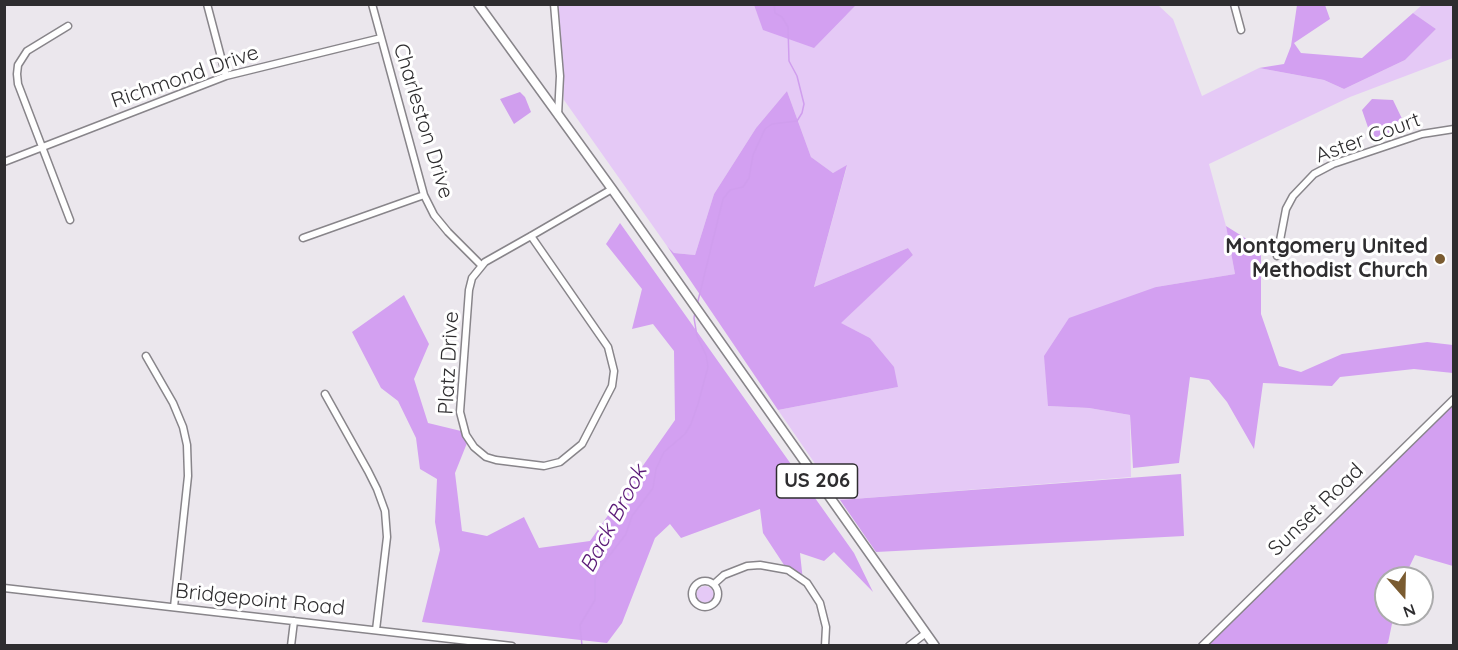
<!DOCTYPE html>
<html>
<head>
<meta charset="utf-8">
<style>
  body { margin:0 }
  #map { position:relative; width:1458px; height:650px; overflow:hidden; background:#ebe7ed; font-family:Quicksand,sans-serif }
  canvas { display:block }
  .frame { position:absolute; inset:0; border:6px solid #2e2d2f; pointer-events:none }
  .north { position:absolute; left:1374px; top:566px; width:60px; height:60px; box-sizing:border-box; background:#fff; border:2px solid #ababac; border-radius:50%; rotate:160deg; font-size:16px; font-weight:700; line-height:24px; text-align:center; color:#2e2d2f }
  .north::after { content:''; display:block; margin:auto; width:21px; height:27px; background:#7a5b30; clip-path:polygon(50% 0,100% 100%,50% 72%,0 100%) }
</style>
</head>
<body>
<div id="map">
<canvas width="1458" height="650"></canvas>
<div class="frame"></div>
<div class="north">N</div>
</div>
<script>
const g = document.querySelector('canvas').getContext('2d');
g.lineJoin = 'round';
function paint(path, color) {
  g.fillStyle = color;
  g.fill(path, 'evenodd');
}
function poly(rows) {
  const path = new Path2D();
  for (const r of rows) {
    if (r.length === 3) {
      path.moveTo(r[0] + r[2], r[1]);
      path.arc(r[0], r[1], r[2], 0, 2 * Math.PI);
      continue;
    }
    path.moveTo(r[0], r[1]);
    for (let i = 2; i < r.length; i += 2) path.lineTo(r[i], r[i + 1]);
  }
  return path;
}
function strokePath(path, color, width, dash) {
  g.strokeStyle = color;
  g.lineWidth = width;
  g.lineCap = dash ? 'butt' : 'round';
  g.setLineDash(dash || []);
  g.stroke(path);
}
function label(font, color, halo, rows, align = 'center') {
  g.font = font + ' Quicksand,sans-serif';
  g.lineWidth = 6;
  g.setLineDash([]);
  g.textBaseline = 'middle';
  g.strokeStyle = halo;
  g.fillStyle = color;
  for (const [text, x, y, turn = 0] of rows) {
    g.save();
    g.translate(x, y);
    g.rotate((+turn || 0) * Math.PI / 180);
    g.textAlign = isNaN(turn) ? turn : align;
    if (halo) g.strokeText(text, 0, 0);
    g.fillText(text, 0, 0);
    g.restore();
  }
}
paint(poly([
  [557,5,754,5,764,30,847,14,856,5,1158,5,1173,19,1202,96,1259,68,1324,80,1344,89,1405,60,1436,29,1413,13,1422,5,1453,5,1453,58,1350,97,1209,164,1226,226,1235,274,1156,287,1048,406,1089,408,1130,415,1131,477,840,500,778,410,898,387,870,338,840,323,913,255,908,248,814,287,847,166,833,173,811,157,787,91,756,128,714,194,695,255,674,253,667,246,564,100],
  [705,595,9]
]), '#e5c9f6');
paint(poly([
  [754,5,856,5,814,48,763,30],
  [1297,5,1325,5,1330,19,1294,43,1301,53,1362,58,1413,13,1436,29,1405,60,1344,89,1324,80,1259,68,1284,64,1291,46],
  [787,91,811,157,833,173,847,165,814,287,908,248,913,255,841,323,870,338,894,367,898,387,778,410,667,246,674,253,695,255,714,194,756,128],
  [620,223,854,553,873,592,834,552,824,561,800,553,803,581,788,571,763,533,760,509,681,538,670,524,655,538,622,623,607,643,422,622,440,550,435,522,437,479,420,469,416,438,398,401,381,388,352,332,404,295,429,344,414,379,428,423,461,431,467,443,455,473,462,531,487,536,524,517,539,548,590,541,675,420,674,351,653,324,632,329,642,289,606,244],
  [1226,226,1261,248,1261,314,1279,366,1301,372,1342,354,1427,342,1453,345,1453,373,1414,369,1340,377,1332,386,1263,383,1254,449,1227,402,1209,380,1190,377,1179,463,1133,468,1130,415,1089,408,1048,406,1044,356,1069,318,1156,287,1235,274],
  [1453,402,1453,566,1415,555,1404,578,1386,578,1386,614,1394,614,1388,643,1383,646,1196,646],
  [1181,474,1184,536,876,552,840,500]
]), '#d3a0f1');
paint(poly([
  [520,92,525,97,531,112,514,124,500,99],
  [1372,99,1393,100,1406,127,1372,139,1362,110]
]), '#d09eee');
strokePath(poly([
  [697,305,723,199,730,190,743,187,749,178,753,155,765,129,772,124,797,121,802,113,804,104,797,76,789,61,788,27,782,17,775,13,774,4],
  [582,646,580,625,595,600,595,579,599,569,626,534,632,516,653,488,656,469,664,452,685,434,691,424,698,404,708,367,706,355,697,336,694,318,695,312]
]), '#d09eee', 1.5);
const minor = poly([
  [207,4,226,76],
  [372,4,424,195,434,215,448,232,481,265],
  [554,4,560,76,558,115],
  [1234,4,1241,30],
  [68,26,27,51,18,65,17,74,18,84,70,220],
  [4,162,226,76,381,38],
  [531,236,608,347,614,371,612,386,582,444,560,462,544,466,496,460,486,457,474,447,466,435,460,412,469,290,472,278,485,262,531,236,612,189],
  [303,238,424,195],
  [1277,256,1286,209,1293,196,1314,174,1333,164,1422,134,1454,129],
  [146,356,173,403,183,427,187,445,188,476,174,607],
  [325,394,368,471,377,489,385,511,387,537,376,630],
  [705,594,13],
  [714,584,724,575,747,566,760,565,788,570,807,583,820,603,826,627,825,646],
  [4,588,512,646],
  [291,646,294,621],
  [909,646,926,633],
  [1202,646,1454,399]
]);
const highway = poly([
  [478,4,612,189,935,646]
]);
strokePath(minor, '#88858a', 9);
strokePath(highway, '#88858a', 11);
strokePath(minor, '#fff', 6);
strokePath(highway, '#fff', 8);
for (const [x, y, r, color] of [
  [1440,259,6,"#7a5b30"]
]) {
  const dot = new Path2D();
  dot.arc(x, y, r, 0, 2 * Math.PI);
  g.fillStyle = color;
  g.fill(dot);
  strokePath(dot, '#fff', 2);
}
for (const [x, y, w] of [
  [817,481,81]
]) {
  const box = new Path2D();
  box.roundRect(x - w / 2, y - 17, w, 34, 4.5);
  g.fillStyle = '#fff';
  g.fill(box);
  strokePath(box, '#2e2d2f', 1.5);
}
label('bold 20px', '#2e2d2f', null, [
  ["US 206",817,481]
]);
label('21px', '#2e2d2f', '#fff', [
  ["Richmond Drive",185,77,-19],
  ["Charleston Drive",423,121,73],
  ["Aster Court",1368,138,-20],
  ["Platz Drive",449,363,-87],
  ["Sunset Road",1316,510,-44],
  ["Bridgepoint Road",260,600,6]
]);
label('bold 21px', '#2e2d2f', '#fff', [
  ["Montgomery United",1428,247],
  ["Methodist Church",1428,271]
], 'right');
label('italic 22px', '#5a1977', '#fff', [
  ["Back Brook",614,519,-62]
]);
</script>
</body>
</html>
